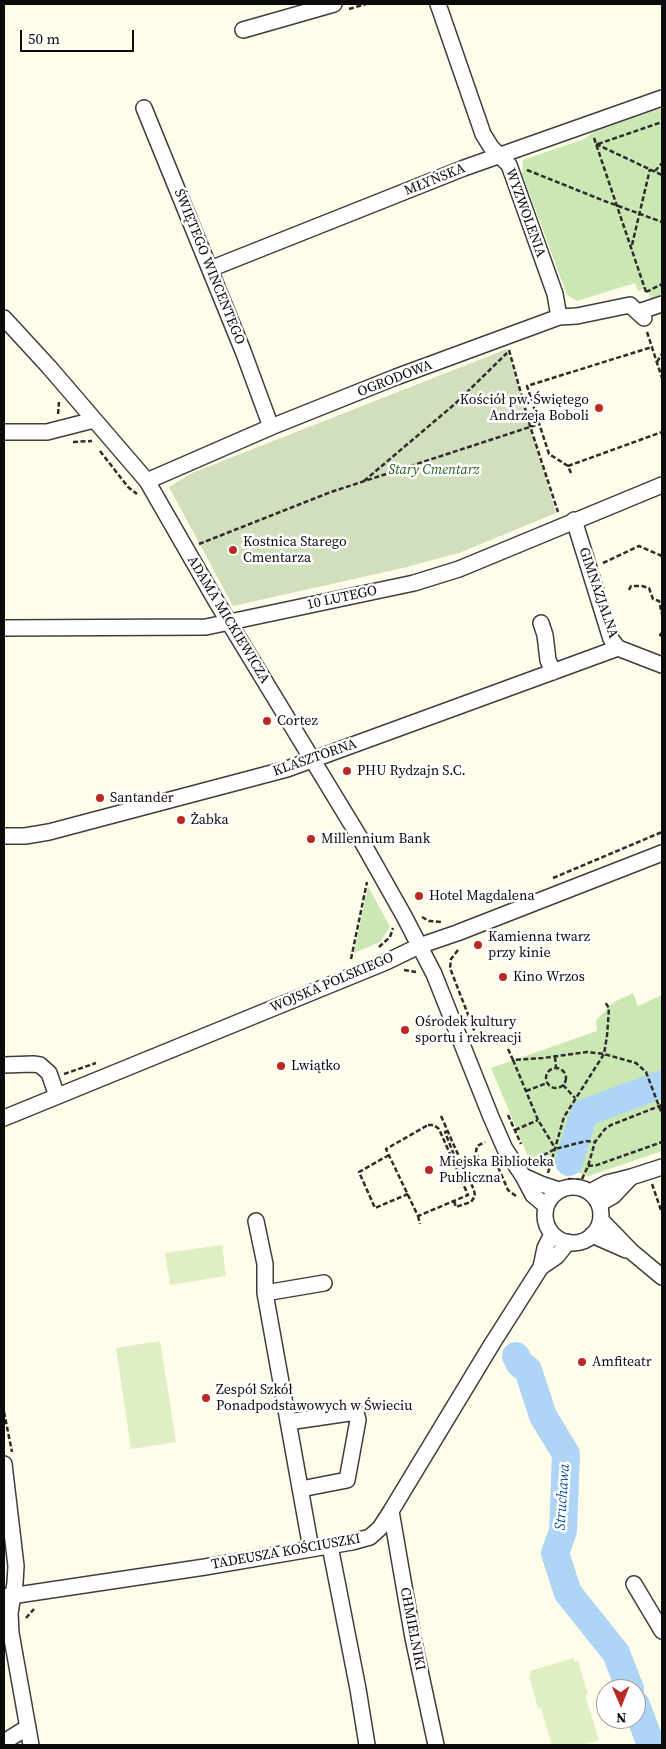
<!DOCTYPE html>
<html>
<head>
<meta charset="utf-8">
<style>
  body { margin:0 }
  #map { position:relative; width:666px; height:1749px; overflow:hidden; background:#fffce9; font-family:"Source Serif 4",serif }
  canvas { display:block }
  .frame { position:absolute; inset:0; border:5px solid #0b0b0b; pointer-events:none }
  .north { position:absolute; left:596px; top:1679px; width:50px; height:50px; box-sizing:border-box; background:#fff; border:1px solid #9d9d9d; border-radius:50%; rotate:179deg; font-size:14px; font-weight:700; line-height:20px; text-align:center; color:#0b0b0b }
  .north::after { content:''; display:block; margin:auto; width:18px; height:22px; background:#ba2924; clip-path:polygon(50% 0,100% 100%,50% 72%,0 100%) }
  .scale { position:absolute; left:20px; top:30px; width:114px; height:22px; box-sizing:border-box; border:2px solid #0b0b0b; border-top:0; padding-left:6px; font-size:15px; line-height:18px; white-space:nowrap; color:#0b0b0b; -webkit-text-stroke:4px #fff; paint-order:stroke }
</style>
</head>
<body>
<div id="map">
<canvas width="666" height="1749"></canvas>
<div class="frame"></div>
<div class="north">N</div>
<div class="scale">50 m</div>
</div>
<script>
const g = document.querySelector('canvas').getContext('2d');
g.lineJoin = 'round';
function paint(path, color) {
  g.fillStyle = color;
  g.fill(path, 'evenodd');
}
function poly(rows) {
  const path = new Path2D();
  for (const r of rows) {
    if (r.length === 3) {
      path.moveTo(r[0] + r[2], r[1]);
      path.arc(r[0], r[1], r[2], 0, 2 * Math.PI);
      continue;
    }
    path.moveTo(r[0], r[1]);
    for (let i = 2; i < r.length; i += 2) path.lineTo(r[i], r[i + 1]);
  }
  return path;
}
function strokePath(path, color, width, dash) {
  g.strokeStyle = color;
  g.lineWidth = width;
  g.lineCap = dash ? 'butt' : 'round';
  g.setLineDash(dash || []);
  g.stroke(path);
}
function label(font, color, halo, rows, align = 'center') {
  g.font = font + ' "Source Serif 4",serif';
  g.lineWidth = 5;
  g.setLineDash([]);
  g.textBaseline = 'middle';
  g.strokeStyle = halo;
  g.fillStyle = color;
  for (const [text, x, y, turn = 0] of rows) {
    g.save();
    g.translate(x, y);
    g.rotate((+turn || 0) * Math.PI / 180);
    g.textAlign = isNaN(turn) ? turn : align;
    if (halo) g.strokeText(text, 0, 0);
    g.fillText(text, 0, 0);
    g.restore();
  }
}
paint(poly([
  [662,108,662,303,654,307,648,291,646,292,645,288,638,291,635,283,577,301,567,295,522,173,523,160,584,139,596,130],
  [368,886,390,927,380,942,354,953],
  [633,993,638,1006,662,995,662,1151,589,1176,529,1159,491,1068,597,1031,596,1020,614,1002]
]), '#cbe8b4');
paint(poly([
  [507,349,556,513,459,553,440,558,403,568,233,606,169,487,192,473]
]), '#d1dfbc');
paint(poly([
  [222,1245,226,1276,170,1285,165,1253],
  [160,1341,176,1442,131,1449,116,1348],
  [574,1658,575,1662,578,1661,588,1694,585,1695,599,1740,582,1745,552,1745,541,1708,538,1709,529,1676,531,1675,530,1671]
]), '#deefc5');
strokePath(poly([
  [569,1162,584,1113,662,1084],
  [516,1356,520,1364,528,1370,543,1416,566,1454,563,1531,555,1553,568,1593,616,1653,630,1689],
  [636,1705,651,1745]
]), '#aed5f6', 28);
const minor = poly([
  [438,4,483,134,491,147,509,165,513,176,555,294,559,317],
  [243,30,334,4],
  [144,108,243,351,271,427],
  [210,269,464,168,662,98],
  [638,312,662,304],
  [4,318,49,367,147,481,216,601,360,838,404,916,434,974,491,1117,505,1149,523,1176,533,1195,546,1206],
  [4,432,47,432,94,420],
  [147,481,271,427,396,377,559,317,577,316,630,305,644,318],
  [574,520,611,639,618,648,662,665],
  [541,623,545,635,548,660,553,672],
  [4,628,206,627,414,583,459,569,662,485],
  [4,836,25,836,49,832,287,769,618,648],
  [4,1065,33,1064,40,1065,49,1073,57,1096],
  [4,1118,386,962,419,946,457,933,662,853],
  [523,1176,541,1184,559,1190],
  [573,1215,28],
  [590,1192,607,1183,631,1177,662,1167],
  [599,1204,613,1196,631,1177],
  [601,1220,632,1252,662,1277],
  [256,1221,265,1264,265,1293,311,1549],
  [592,1235,626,1250],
  [541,1267,545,1248,552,1234],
  [265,1293,324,1283],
  [288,1422,356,1412,358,1420,347,1480,301,1489],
  [4,1464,16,1566,15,1583,10,1613,11,1633,31,1745],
  [391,1511,413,1638,436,1745],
  [330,1546,358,1689,367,1745],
  [634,1584,662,1631],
  [4,1597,205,1567,352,1542,370,1537,380,1528,391,1511,492,1344,541,1267,557,1256,568,1242],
  [4,1742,28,1727]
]);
strokePath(minor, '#3e3e3e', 18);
strokePath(poly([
  [349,9,366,4],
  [594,138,646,292],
  [596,144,662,175],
  [598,144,662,122],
  [527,170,602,200,662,222],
  [655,171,662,163],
  [632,245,650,169],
  [646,292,662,284],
  [647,332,662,378],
  [509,350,530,426,558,512],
  [657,362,662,354],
  [58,414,59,402],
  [73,442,92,441],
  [100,451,128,487,137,494],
  [568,466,662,432],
  [571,473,568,466,549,454,527,386,652,347],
  [364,481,456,403,507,353],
  [199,544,331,492,539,424],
  [603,563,639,546,662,556],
  [629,590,631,586,642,586,649,588,653,599,659,601,662,614],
  [662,633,660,635,662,636],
  [553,878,662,832],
  [422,917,429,921,441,922],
  [379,947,390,937,393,928],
  [458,950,451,959,450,968,479,1043],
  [351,959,367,882],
  [404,970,416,972],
  [508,1049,513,1060,543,1058,587,1052,604,1054,636,1063,646,1072,662,1114],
  [555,1057,556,1067],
  [513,1060,538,1120,555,1148],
  [556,1078,10],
  [64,1074,96,1063],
  [563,1085,575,1098],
  [526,1091,547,1083],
  [508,1115,521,1144],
  [441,1116,464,1168,479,1161,476,1152,477,1146,485,1142],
  [428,1125,434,1125,439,1129,468,1195,418,1216,386,1149,428,1125],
  [515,1130,538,1120],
  [448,1131,445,1132,454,1155,451,1156],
  [389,1155,359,1172,375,1208,408,1194],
  [530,1162,555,1149,586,1141,595,1142],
  [588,1166,597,1165,662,1142],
  [498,1167,508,1190,516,1196],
  [548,1173,564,1117,604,1054,607,1036,609,1008,605,1002],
  [568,1179,583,1180],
  [582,1179,588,1166,595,1142,605,1129,611,1125,662,1105],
  [652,1184,662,1213],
  [454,1201,456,1207,471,1202,475,1196,474,1190,464,1168,457,1171],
  [418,1216,420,1224],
  [4,1412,12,1452],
  [26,1618,34,1609]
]), '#2d2d2d', 2.5, [5, 2.5]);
strokePath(minor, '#fff', 15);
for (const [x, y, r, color] of [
  [599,408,5,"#ba2924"],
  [233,550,5,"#ba2924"],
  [267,721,5,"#ba2924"],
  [347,771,5,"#ba2924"],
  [100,798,5,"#ba2924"],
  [181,820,5,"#ba2924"],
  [311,839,5,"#ba2924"],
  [419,896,5,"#ba2924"],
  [478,945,5,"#ba2924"],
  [503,977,5,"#ba2924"],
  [405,1030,5,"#ba2924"],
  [281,1066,5,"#ba2924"],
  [429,1170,5,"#ba2924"],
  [582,1362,5,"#ba2924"],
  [206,1398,5,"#ba2924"]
]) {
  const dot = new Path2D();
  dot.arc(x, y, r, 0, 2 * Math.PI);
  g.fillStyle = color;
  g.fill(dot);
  strokePath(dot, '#fff', 2);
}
label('14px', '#0b0b0b', '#fff', [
  ["MŁYŃSKA",435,180,-22],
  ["WYZWOLENIA",525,213,70],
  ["ŚWIĘTEGO WINCENTEGO",209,267,68],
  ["OGRODOWA",395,379,-21],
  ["GIMNAZJALNA",598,593,71],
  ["10 LUTEGO",342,598,-12],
  ["ADAMA MICKIEWICZA",228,620,59],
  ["KLASZTORNA",315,758,-19],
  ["WOJSKA POLSKIEGO",332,983,-23],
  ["TADEUSZA KOŚCIUSZKI",286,1552,-10],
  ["CHMIELNIKI",412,1629,79]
]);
label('14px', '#0b0b0b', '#fff', [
  ["Kościół pw. Świętego",589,400,"right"],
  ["Andrzeja Boboli",589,416,"right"],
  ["Kostnica Starego",243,542],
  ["Cmentarza",243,558],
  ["Cortez",277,721],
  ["PHU Rydzajn S.C.",357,771],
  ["Santander",110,798],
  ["Żabka",191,820],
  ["Millennium Bank",321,839],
  ["Hotel Magdalena",429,896],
  ["Kamienna twarz",488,937],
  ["przy kinie",488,953],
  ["Kino Wrzos",513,977],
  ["Ośrodek kultury",415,1022],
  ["sportu i rekreacji",415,1038],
  ["Lwiątko",291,1066],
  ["Miejska Biblioteka",439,1162],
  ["Publiczna",439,1178],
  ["Amfiteatr",592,1362],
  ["Zespół Szkół",216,1390],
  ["Ponadpodstawowych w Świeciu",216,1406]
], 'left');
label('italic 14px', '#25611c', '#fff', [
  ["Stary Cmentarz",434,470]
]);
label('italic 15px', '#16569b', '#fff', [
  ["Struchawa",563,1497,-86]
]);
</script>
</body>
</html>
